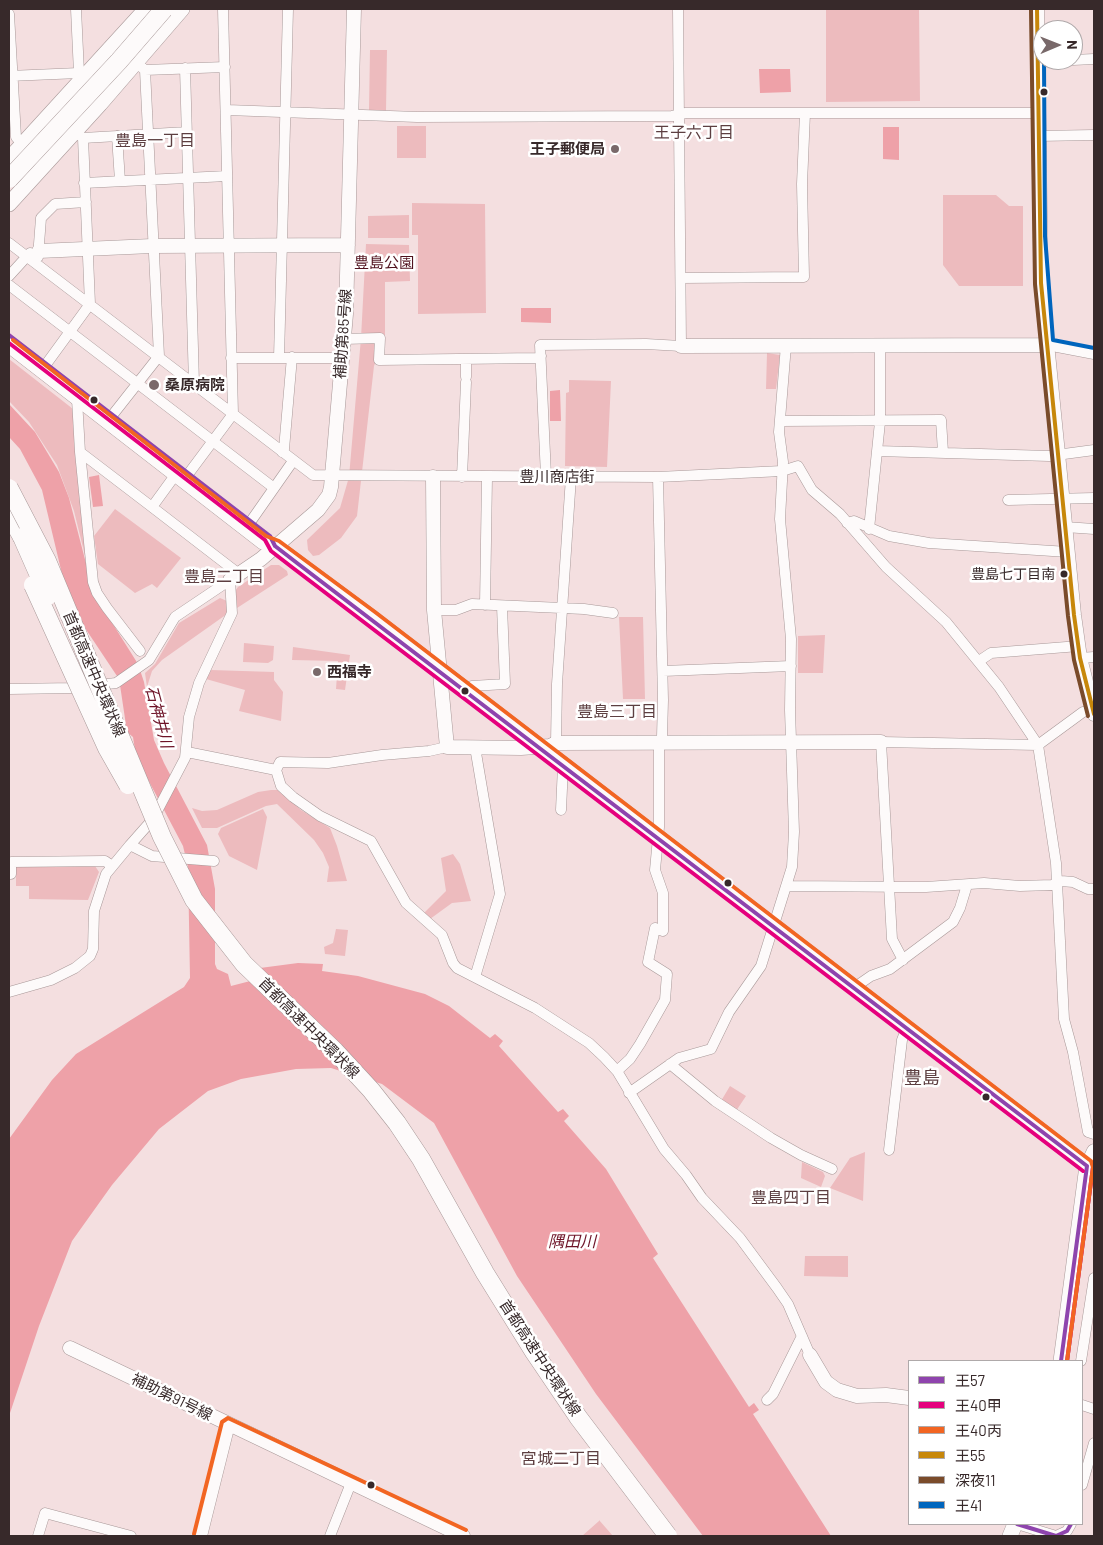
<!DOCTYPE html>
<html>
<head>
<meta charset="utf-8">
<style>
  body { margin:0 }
  #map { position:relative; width:1103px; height:1545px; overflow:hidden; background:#f4dfe0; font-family:Barlow,"Noto Sans JP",sans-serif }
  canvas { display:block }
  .frame { position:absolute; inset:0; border:10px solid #37292a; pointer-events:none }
  .legend { position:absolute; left:908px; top:1360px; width:175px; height:165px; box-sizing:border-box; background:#fff; border:1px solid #afa9aa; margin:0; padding:6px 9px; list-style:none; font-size:15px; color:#37292a }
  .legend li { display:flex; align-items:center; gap:10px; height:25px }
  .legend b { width:25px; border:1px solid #afa9aa }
  .north { position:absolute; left:1033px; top:20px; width:50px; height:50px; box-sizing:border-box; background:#fff; border:1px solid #afa9aa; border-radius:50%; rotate:89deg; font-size:14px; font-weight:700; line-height:20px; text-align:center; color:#37292a }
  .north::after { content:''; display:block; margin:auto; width:18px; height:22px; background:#79696a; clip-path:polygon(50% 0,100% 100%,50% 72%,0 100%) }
</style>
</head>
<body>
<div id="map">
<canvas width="1103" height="1545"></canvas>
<div class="frame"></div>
<ul class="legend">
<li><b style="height:6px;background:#8e44ad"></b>王57</li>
<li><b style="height:6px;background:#e5007d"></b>王40甲</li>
<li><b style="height:6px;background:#f26522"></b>王40丙</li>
<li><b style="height:6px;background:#c7870a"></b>王55</li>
<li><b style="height:6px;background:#7a4b2a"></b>深夜11</li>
<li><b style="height:6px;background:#0065bd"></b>王41</li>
</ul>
<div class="north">N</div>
</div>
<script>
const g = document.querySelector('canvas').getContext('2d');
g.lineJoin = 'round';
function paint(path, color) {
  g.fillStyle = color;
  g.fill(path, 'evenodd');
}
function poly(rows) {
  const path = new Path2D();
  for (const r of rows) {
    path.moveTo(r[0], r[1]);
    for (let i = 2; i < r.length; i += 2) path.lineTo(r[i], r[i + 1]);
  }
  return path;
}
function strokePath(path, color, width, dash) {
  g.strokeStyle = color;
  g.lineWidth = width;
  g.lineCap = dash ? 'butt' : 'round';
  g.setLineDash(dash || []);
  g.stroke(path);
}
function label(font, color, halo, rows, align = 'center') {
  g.font = font + ' Barlow,"Noto Sans JP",sans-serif';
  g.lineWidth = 5;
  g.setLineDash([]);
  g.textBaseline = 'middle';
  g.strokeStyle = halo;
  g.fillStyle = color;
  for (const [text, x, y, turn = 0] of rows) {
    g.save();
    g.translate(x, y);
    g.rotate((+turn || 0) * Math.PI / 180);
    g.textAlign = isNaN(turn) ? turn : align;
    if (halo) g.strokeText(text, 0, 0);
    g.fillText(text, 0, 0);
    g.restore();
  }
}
paint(poly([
  [826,9,919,9,920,101,826,102],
  [370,50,387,50,386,111,369,110],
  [397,126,426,126,426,158,397,158],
  [943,195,996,195,1009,206,1023,206,1023,286,959,286,943,265],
  [412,203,485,204,486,313,418,314,418,235,412,235],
  [409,215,409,238,368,238,368,216],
  [366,244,409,245,410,281,385,282,385,336,374,366,357,516,341,538,319,555,313,556,308,550,307,540,340,508,349,477,361,338],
  [767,353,780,355,776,389,766,389],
  [9,359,73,409,91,580,74,511,57,465,29,422,9,401],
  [569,380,611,381,607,467,565,466,566,393,569,392],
  [115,509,181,558,157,588,152,584,135,593,98,564,94,536],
  [271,565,279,565,287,571,288,575,237,608,235,591,238,587],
  [220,598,227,601,227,614,162,660,152,671,147,687,145,673,155,664,179,623],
  [619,617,643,617,645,699,623,699],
  [825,635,823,673,798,673,798,636],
  [244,643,274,646,273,660,268,663,243,662],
  [293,647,350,655,345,690,336,689,338,661,292,660],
  [211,670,274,672,274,680,283,692,281,721,239,711,245,690,206,679],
  [271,790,279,790,301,810,330,828,337,846,347,881,327,882,329,867,323,853,314,840,277,804,266,806,217,828,202,828,192,808,202,811,217,810,258,792],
  [263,809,267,817,257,870,229,856,218,834,221,828],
  [453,854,460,864,471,901,452,903,430,919,424,913,446,891,441,858],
  [16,866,95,866,99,872,88,900,29,899,29,886,16,886],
  [336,929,348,930,345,956,325,954,324,947,333,943],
  [730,1086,746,1096,736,1111,721,1101],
  [865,1152,863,1201,830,1188,850,1158],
  [802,1162,823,1172,825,1176,821,1187,801,1178],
  [805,1256,848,1256,848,1277,804,1276],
  [599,1520,613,1536,582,1536,599,1521]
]), '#edbbbe');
paint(poly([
  [759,69,790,69,791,92,760,93],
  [883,127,899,127,899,160,883,159],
  [521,308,551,308,551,323,521,322],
  [560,390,561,421,550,421,550,391],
  [9,404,35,432,59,472,69,498,94,594,138,664,144,682,154,740,164,763,207,845,215,889,215,964,217,969,228,974,231,986,262,978,260,968,298,963,323,964,322,971,358,976,425,994,449,1006,490,1038,495,1034,503,1041,499,1046,558,1112,563,1109,569,1116,564,1121,606,1169,658,1254,653,1258,749,1407,754,1403,759,1410,753,1414,831,1536,703,1536,596,1394,517,1276,434,1123,382,1084,331,1068,296,1069,241,1079,208,1091,159,1129,112,1185,72,1241,39,1326,9,1416,9,1139,52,1080,76,1054,184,987,190,978,188,867,183,846,144,772,135,750,133,737,127,732,120,685,123,685,75,613,62,574,42,490,20,449,9,437],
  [99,475,103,506,93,507,89,477]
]), '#eea1a8');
const street = poly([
  [76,9,79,73,84,79],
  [9,14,16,137,22,144],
  [1038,60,1060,60],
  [1073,60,1094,59],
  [140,66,145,70,225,67],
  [185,68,194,384],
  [9,76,79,73],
  [227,110,417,117,672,116,686,113,1038,113],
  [79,135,83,138,187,132],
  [117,136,120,181],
  [1038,136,1094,135],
  [84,183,227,176],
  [9,243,313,475,658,477,782,471,798,466,812,490,840,514,886,567,946,622,999,687,1038,745,1056,863,1064,1019,1073,1052,1088,1132,1094,1134],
  [38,257,41,218,55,204,86,202],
  [9,276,30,253],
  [681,278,804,277,802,184,805,113],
  [9,285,274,488],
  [344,339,380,338,379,360,537,358,541,356],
  [1047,345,1094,354],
  [231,358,342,358],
  [279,358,288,9],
  [466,360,466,377],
  [47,363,90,304,83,138],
  [77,399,80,452,93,582,97,593,107,608,140,651],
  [780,421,941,420,943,452],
  [107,422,159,356,145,70],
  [877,451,1049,456,1094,450],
  [80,452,152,507,176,474],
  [282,452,284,449,292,357],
  [189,473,233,414,223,9],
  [546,476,540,345,646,344,681,346,678,9],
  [462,477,466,382],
  [1008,500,1094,498],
  [152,507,239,574],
  [251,521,293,461],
  [847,523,854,521,889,536,929,543,1068,552],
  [1065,527,1094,529],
  [869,529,880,422,880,345],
  [485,605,487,477],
  [434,610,456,610,472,604,584,609,613,613],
  [1080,658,1094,657],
  [979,661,991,653,1079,646],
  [663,671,791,666],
  [9,689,74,688,116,683,149,660,175,617,230,580],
  [466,690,472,686,505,684,502,606],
  [556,743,557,684,571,477],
  [1038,745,1083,712,1094,709],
  [187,752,276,770,281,786,293,797,320,816,371,841,406,903,442,935,453,963,457,968,535,1008,589,1043,604,1057,617,1071,664,1149,686,1175,702,1198,740,1238,777,1288,788,1304,810,1355],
  [276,770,280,762,328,763,382,755,429,751,447,747],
  [561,810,563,766],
  [214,861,152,856,130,845,153,819,185,758,189,717,199,683,232,613,230,580],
  [9,874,11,874,11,862,105,861,112,866],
  [786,886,926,887,984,883,1020,886,1052,885,1061,881,1073,882,1088,889,1094,889],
  [903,960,892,939,881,742,1038,745],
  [475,977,500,894,475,747],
  [855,987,871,976,890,969,953,922,960,908,967,885],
  [9,992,51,980,75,968,90,956,93,949,94,911,106,874,130,845],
  [670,1064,715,1101,771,1138,801,1155,832,1169],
  [617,1071,630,1059,640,1044,665,1000,667,974,648,962,655,928,663,931,663,893,655,870,659,827,659,749,662,737,663,700,658,477],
  [629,1093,679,1058,711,1049,729,1012,761,966,792,867,794,832,790,710,791,639,780,519,783,462,779,432,786,345],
  [889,1150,902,1040,907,1027],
  [1081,1361,1094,1278],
  [767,1400,773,1394,802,1336],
  [1082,1405,1094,1409],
  [1082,1485,1094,1443],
  [1017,1524,1056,1536,1067,1531,1071,1524],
  [38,1536,45,1513,131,1536],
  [330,1536,351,1483]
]);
const secondary = poly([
  [1037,9,1041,283,1074,615,1080,658,1094,714],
  [39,251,152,246,348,245],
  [681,346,1047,345],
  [433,477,434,610,447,747,521,748,550,746,556,743,881,742],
  [230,580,261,559,318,510,329,495,331,487,346,314,354,9],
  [1087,1166,1094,1151],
  [70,1348,463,1536],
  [810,1355,826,1382,837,1390,857,1396,886,1395,909,1398],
  [200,1536,228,1424]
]);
const primary = poly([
  [9,159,146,9],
  [9,204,100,104,182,9],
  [9,345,263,542,275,546,371,617,1087,1166,1061,1361],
  [1010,1536,1015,1524]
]);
const highway = poly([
  [9,514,22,537]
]);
strokePath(street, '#a89898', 11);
strokePath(secondary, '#a89898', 15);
strokePath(primary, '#a89898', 16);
strokePath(highway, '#a89898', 19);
strokePath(street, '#fdfafa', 10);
strokePath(secondary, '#fdfafa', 14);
strokePath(primary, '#fdfafa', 15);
strokePath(highway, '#fdfafa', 18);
const highwayBridge = poly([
  [9,179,119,61,164,9],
  [9,488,47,561,162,837,194,900,244,964,335,1051,371,1090,397,1123,421,1159,485,1273,534,1352,578,1417,668,1536],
  [22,537,48,596],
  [33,585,107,748,128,785]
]);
strokePath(highwayBridge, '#a89898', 19, []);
strokePath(highwayBridge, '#fdfafa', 18);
strokePath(poly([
  [9,335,270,536,275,546,297,563,1087,1166],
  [1061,1361,1087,1166],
  [1017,1524,1056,1536,1067,1531,1071,1524]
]), '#8e44ad', 4);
strokePath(poly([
  [9,343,265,540,271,551,293,568,1083,1171],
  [1067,1361,1093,1167]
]), '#e5007d', 4);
strokePath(poly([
  [13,340,266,536,279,541,375,612,1091,1161,1093,1167,1067,1361],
  [194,1534,222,1422,228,1418,466,1530]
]), '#f26522', 4);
strokePath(poly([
  [1037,9,1041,283,1074,615,1080,658,1094,714]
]), '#c7870a', 4);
strokePath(poly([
  [1031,9,1035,284,1068,616,1074,660,1088,716]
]), '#7a4b2a', 4);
strokePath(poly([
  [1044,60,1045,236,1053,340,1094,348]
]), '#0065bd', 4);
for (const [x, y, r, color] of [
  [1044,92,4.5,"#37292a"],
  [615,149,5,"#79696a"],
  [154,385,6,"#79696a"],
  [94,400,4.5,"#37292a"],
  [1064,574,4.5,"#37292a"],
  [317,672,5,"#79696a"],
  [465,691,4.5,"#37292a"],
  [728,883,4.5,"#37292a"],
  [986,1097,4.5,"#37292a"],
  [371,1485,4.5,"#37292a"]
]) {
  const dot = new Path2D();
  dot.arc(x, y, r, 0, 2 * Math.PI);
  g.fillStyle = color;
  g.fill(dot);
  strokePath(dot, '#fff', 2);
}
label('14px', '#37292a', '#fff', [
  ["豊島七丁目南",1055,574]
], 'right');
label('bold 15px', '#37292a', '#fff', [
  ["王子郵便局",605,149,"right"],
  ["桑原病院",165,385],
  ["西福寺",327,672]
], 'left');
label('15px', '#50121e', '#fff', [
  ["豊島公園",384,263]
]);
label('15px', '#37292a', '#fff', [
  ["補助第85号線",343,334,-86],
  ["豊川商店街",557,477],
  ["首都高速中央環状線",94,674,67],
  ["首都高速中央環状線",309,1028,45],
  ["首都高速中央環状線",540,1358,57],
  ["補助第91号線",172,1397,26]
]);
label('16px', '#5d3f41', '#fff', [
  ["王子六丁目",694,133],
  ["豊島一丁目",155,141],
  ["豊島二丁目",224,577],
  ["豊島三丁目",617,712],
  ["豊島四丁目",791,1198],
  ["宮城二丁目",561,1459]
]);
label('italic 16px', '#6d1327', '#fff', [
  ["石神井川",159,717,75],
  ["隅田川",572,1242]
]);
label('18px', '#5d3f41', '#fff', [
  ["豊島",922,1078]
]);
</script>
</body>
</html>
